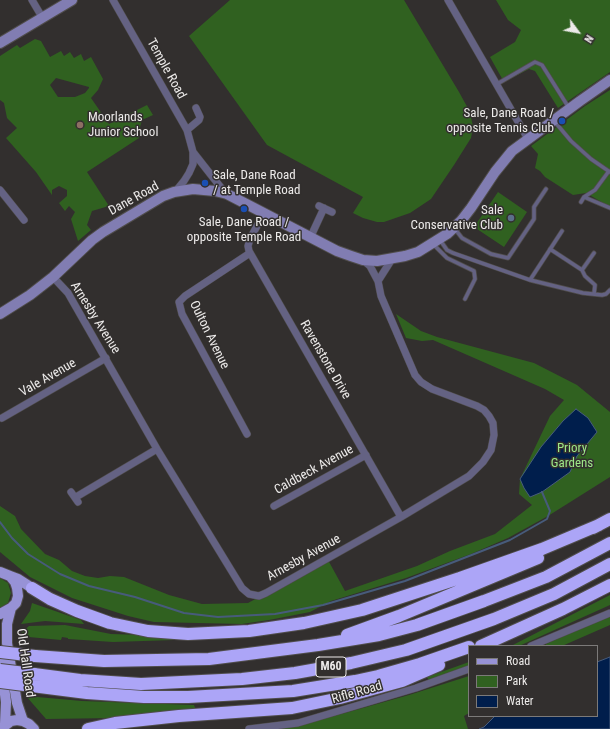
<!DOCTYPE html>
<html>
<head>
<meta charset="utf-8">
<style>
  body { margin:0 }
  #map { position:relative; width:610px; height:729px; overflow:hidden; background:#322f2e; font-family:"Roboto Condensed",sans-serif }
  canvas { display:block }
  .legend { position:absolute; left:468px; top:645px; width:130px; height:72px; box-sizing:border-box; background:#322f2e; border:1px solid #7c7a79; margin:0; padding:5px 7px; list-style:none; font-size:12px; color:#eceae9 }
  .legend li { display:flex; align-items:center; gap:8px; height:20px }
  .legend b { width:20px; border:1px solid #7c7a79 }
  .north { position:absolute; left:558px; top:12px; width:40px; height:40px; -webkit-text-stroke:3px #322f2e; paint-order:stroke; rotate:122deg; font-size:11px; font-weight:700; line-height:16px; text-align:center; color:#eceae9 }
  .north::after { content:''; display:block; margin:auto; width:14px; height:18px; background:#eceae9; clip-path:polygon(50% 0,100% 100%,50% 72%,0 100%) }
</style>
</head>
<body>
<div id="map">
<canvas width="610" height="729"></canvas>
<ul class="legend">
<li><b style="height:5px;background:#9792d6"></b>Road</li>
<li><b style="height:11px;background:#306120"></b>Park</li>
<li><b style="height:11px;background:#001e4c"></b>Water</li>
</ul>
<div class="north">N</div>
</div>
<script>
const g = document.querySelector('canvas').getContext('2d');
g.lineJoin = 'round';
function paint(path, color) {
  g.fillStyle = color;
  g.fill(path, 'evenodd');
}
function poly(rows) {
  const path = new Path2D();
  for (const r of rows) {
    path.moveTo(r[0], r[1]);
    for (let i = 2; i < r.length; i += 2) path.lineTo(r[i], r[i + 1]);
  }
  return path;
}
function strokePath(path, color, width, dash) {
  g.strokeStyle = color;
  g.lineWidth = width;
  g.lineCap = dash ? 'butt' : 'round';
  g.setLineDash(dash || []);
  g.stroke(path);
}
function label(font, color, halo, rows, align = 'center') {
  g.font = font + ' "Roboto Condensed",sans-serif';
  g.lineWidth = 3;
  g.setLineDash([]);
  g.textBaseline = 'middle';
  g.strokeStyle = halo;
  g.fillStyle = color;
  for (const [text, x, y, turn = 0] of rows) {
    g.save();
    g.translate(x, y);
    g.rotate((+turn || 0) * Math.PI / 180);
    g.textAlign = isNaN(turn) ? turn : align;
    if (halo) g.strokeText(text, 0, 0);
    g.fillText(text, 0, 0);
    g.restore();
  }
}
paint(poly([
  [230,0,404,0,459,92,470,112,473,127,471,138,454,165,431,199,410,213,384,222,377,222,363,218,353,213,363,197,267,145,189,36],
  [496,0,610,0,610,72,558,108,535,71,529,69,504,82,490,57,515,42,521,30,508,20],
  [35,39,41,41,50,57,61,51,64,56,70,52,74,58,81,54,84,61,91,57,103,79,98,90,91,98,109,124,147,105,153,115,142,120,140,127,139,138,87,172,109,206,92,211,87,225,91,230,78,241,71,219,75,212,69,206,65,211,59,203,67,196,67,190,59,186,52,190,52,195,36,172,6,138,17,128,7,118,4,103,0,100,0,56,17,45,20,48],
  [56,78,89,87,89,88,85,93,75,97,58,97,50,85],
  [610,90,610,207,586,193,573,195,545,177,540,171,535,168,538,154,531,146,585,106],
  [498,192,527,212,504,247,474,227],
  [396,314,421,331,437,337,534,363,577,385,610,412,610,477,548,516,508,538,471,554,406,578,331,601,310,612,269,620,242,624,154,622,128,616,72,598,30,577,0,552,0,506,15,516,21,529,45,554,59,560,72,571,85,576,98,578,110,576,124,577,169,595,202,604,248,603,328,560,345,591,417,566,450,551,495,534,532,505,519,494,520,479,550,416,564,400,545,389,433,340,422,341,406,338],
  [0,578,8,583,11,593,8,603,0,608],
  [610,595,610,605,519,646,511,646],
  [32,603,81,620,84,624,45,621,21,624,30,611],
  [610,615,610,625,562,646,546,646,546,644,561,637],
  [65,625,111,634,176,636,174,640,113,642,68,639,68,638,62,637,61,640,18,636,29,626],
  [469,662,469,666,429,681,427,677],
  [469,676,469,713,464,716,468,729,273,729,300,725,345,713,409,695],
  [26,696,82,701,194,705,196,710,115,718,46,719]
]), '#306120');
const water = poly([
  [576,409,588,418,597,432,577,456,570,472,542,492,530,497,524,488,520,479,541,447,563,421,576,409],
  [610,657,610,729,479,729,484,727,495,716,597,716,597,662,610,657]
]);
paint(water, '#001e4c');
strokePath(water, '#475b7b', 1);
strokePath(poly([
  [0,522,12,538,28,554,60,574,89,586,135,597,184,613,218,617,275,614,323,605,405,581,510,540,547,519,550,511,542,492]
]), '#475b7b', 2);
const lane = poly([
  [497,84,535,62,542,65,569,108],
  [555,122,571,141,591,159,610,172],
  [584,197,610,208],
  [581,202,584,197,595,190,609,171],
  [455,229,462,238,491,254,508,258,534,219,534,207,546,189],
  [440,240,447,250,453,253,530,280,562,231],
  [433,244,447,258,474,271,475,279,465,299],
  [550,249,582,270,585,276,595,285,594,294],
  [582,270,594,253],
  [530,280,583,293,602,295,606,294,610,290]
]);
const street = poly([
  [32,0,42,17],
  [113,0,187,130,193,152,226,194],
  [448,0,528,139],
  [187,130,199,120,200,117,196,108],
  [0,190,24,220],
  [175,192,184,181,189,173,193,164,193,152],
  [319,206,332,212],
  [264,213,250,239,248,246,249,251,401,517],
  [311,236,324,208],
  [53,277,68,293,157,449,242,588,249,594,259,596,266,593,401,517,469,476,483,462,491,450,494,435,493,423,489,416,484,410,477,406,432,389,421,382,415,375,381,296,378,281,370,266,363,260],
  [378,281,392,259],
  [2,418,106,358],
  [247,434,182,314,179,302,185,296,250,253],
  [71,492,78,502],
  [76,497,157,449],
  [274,506,366,455],
  [531,646,610,613],
  [249,729,298,723,416,688,469,669]
]);
const secondary = poly([
  [0,43,72,0],
  [0,314,30,295,53,277,92,240,103,232,163,196,174,192,193,189,215,191,227,194,337,251,351,256,363,260,377,261,405,256,418,252,447,234,461,221,471,208,495,172,512,151,580,101,610,80]
]);
const primary = poly([
  [0,572,10,576,15,582,17,588,18,596,16,603,11,608,0,614],
  [10,576,18,579,32,588],
  [11,608,7,624,7,643,17,703,23,721],
  [0,657,6,702,5,724],
  [2,728,11,721,17,720,23,721,29,724,34,729]
]);
const highway = poly([
  [593,528,610,519],
  [32,588,50,599,77,611,110,623,148,631,188,634,249,631,304,623,362,610,460,578,542,549,599,525],
  [347,635,399,616,538,558],
  [481,646,563,609,610,585],
  [35,656,104,661,209,659,318,645,379,635,417,625,484,601,546,577,610,543],
  [34,674,80,680,141,684,242,679,295,673,351,663,406,650,494,619,554,594,610,564],
  [32,686,87,693,144,697,188,697,293,691,355,681,378,676,420,664,469,647],
  [88,729,115,723,179,716,292,708,340,698,402,681,439,665]
]);
strokePath(lane, '#504d4c', 5);
strokePath(street, '#504d4c', 8);
strokePath(secondary, '#504d4c', 12);
strokePath(primary, '#504d4c', 12);
strokePath(highway, '#504d4c', 14);
strokePath(lane, '#646283', 3.5);
strokePath(street, '#646283', 7);
strokePath(secondary, '#817db2', 10);
strokePath(primary, '#9792d6', 10);
strokePath(highway, '#aca5f7', 12);
const highwayBridge = poly([
  [0,652,35,656],
  [0,670,34,674],
  [0,682,32,686]
]);
strokePath(highwayBridge, '#504d4c', 14, []);
strokePath(highwayBridge, '#aca5f7', 12);
for (const [x, y, r, color] of [
  [562,121,4,"#1a4fb4"],
  [80,125,4,"#8d6e63"],
  [205,183,4,"#1a4fb4"],
  [244,209,4,"#1a4fb4"],
  [511,218,4,"#5c6f8a"]
]) {
  const dot = new Path2D();
  dot.arc(x, y, r, 0, 2 * Math.PI);
  g.fillStyle = color;
  g.fill(dot);
  strokePath(dot, '#322f2e', 1.5);
}
for (const [x, y, w] of [
  [331,667,30]
]) {
  const box = new Path2D();
  box.roundRect(x - w / 2, y - 10, w, 20, 3);
  g.fillStyle = '#322f2e';
  g.fill(box);
  strokePath(box, '#eceae9', 1);
}
label('bold 12px', '#eceae9', null, [
  ["M60",331,667]
]);
label('13px', '#eceae9', '#322f2e', [
  ["Temple Road",166,69,61],
  ["Dane Road",134,199,-29],
  ["Arnesby Avenue",95,318,58],
  ["Oulton Avenue",209,335,64],
  ["Ravenstone Drive",325,360,60],
  ["Vale Avenue",48,378,-30],
  ["Caldbeck Avenue",314,470,-29],
  ["Arnesby Avenue",304,558,-29],
  ["Old Hall Road",25,663,82],
  ["Rifle Road",357,693,-16]
]);
label('13px', '#eceae9', '#322f2e', [
  ["Sale, Dane Road /",554,114],
  ["opposite Tennis Club",554,129],
  ["Moorlands",88,118,"left"],
  ["Junior School",88,133,"left"],
  ["Sale, Dane Road",213,176,"left"],
  ["/ at Temple Road",213,191,"left"],
  ["Sale",503,211],
  ["Conservative Club",503,226],
  ["Sale, Dane Road /",244,223,"center"],
  ["opposite Temple Road",244,238,"center"]
], 'right');
label('13px', '#9ee888', '#322f2e', [
  ["Priory",572,449],
  ["Gardens",572,464]
]);
</script>
</body>
</html>
